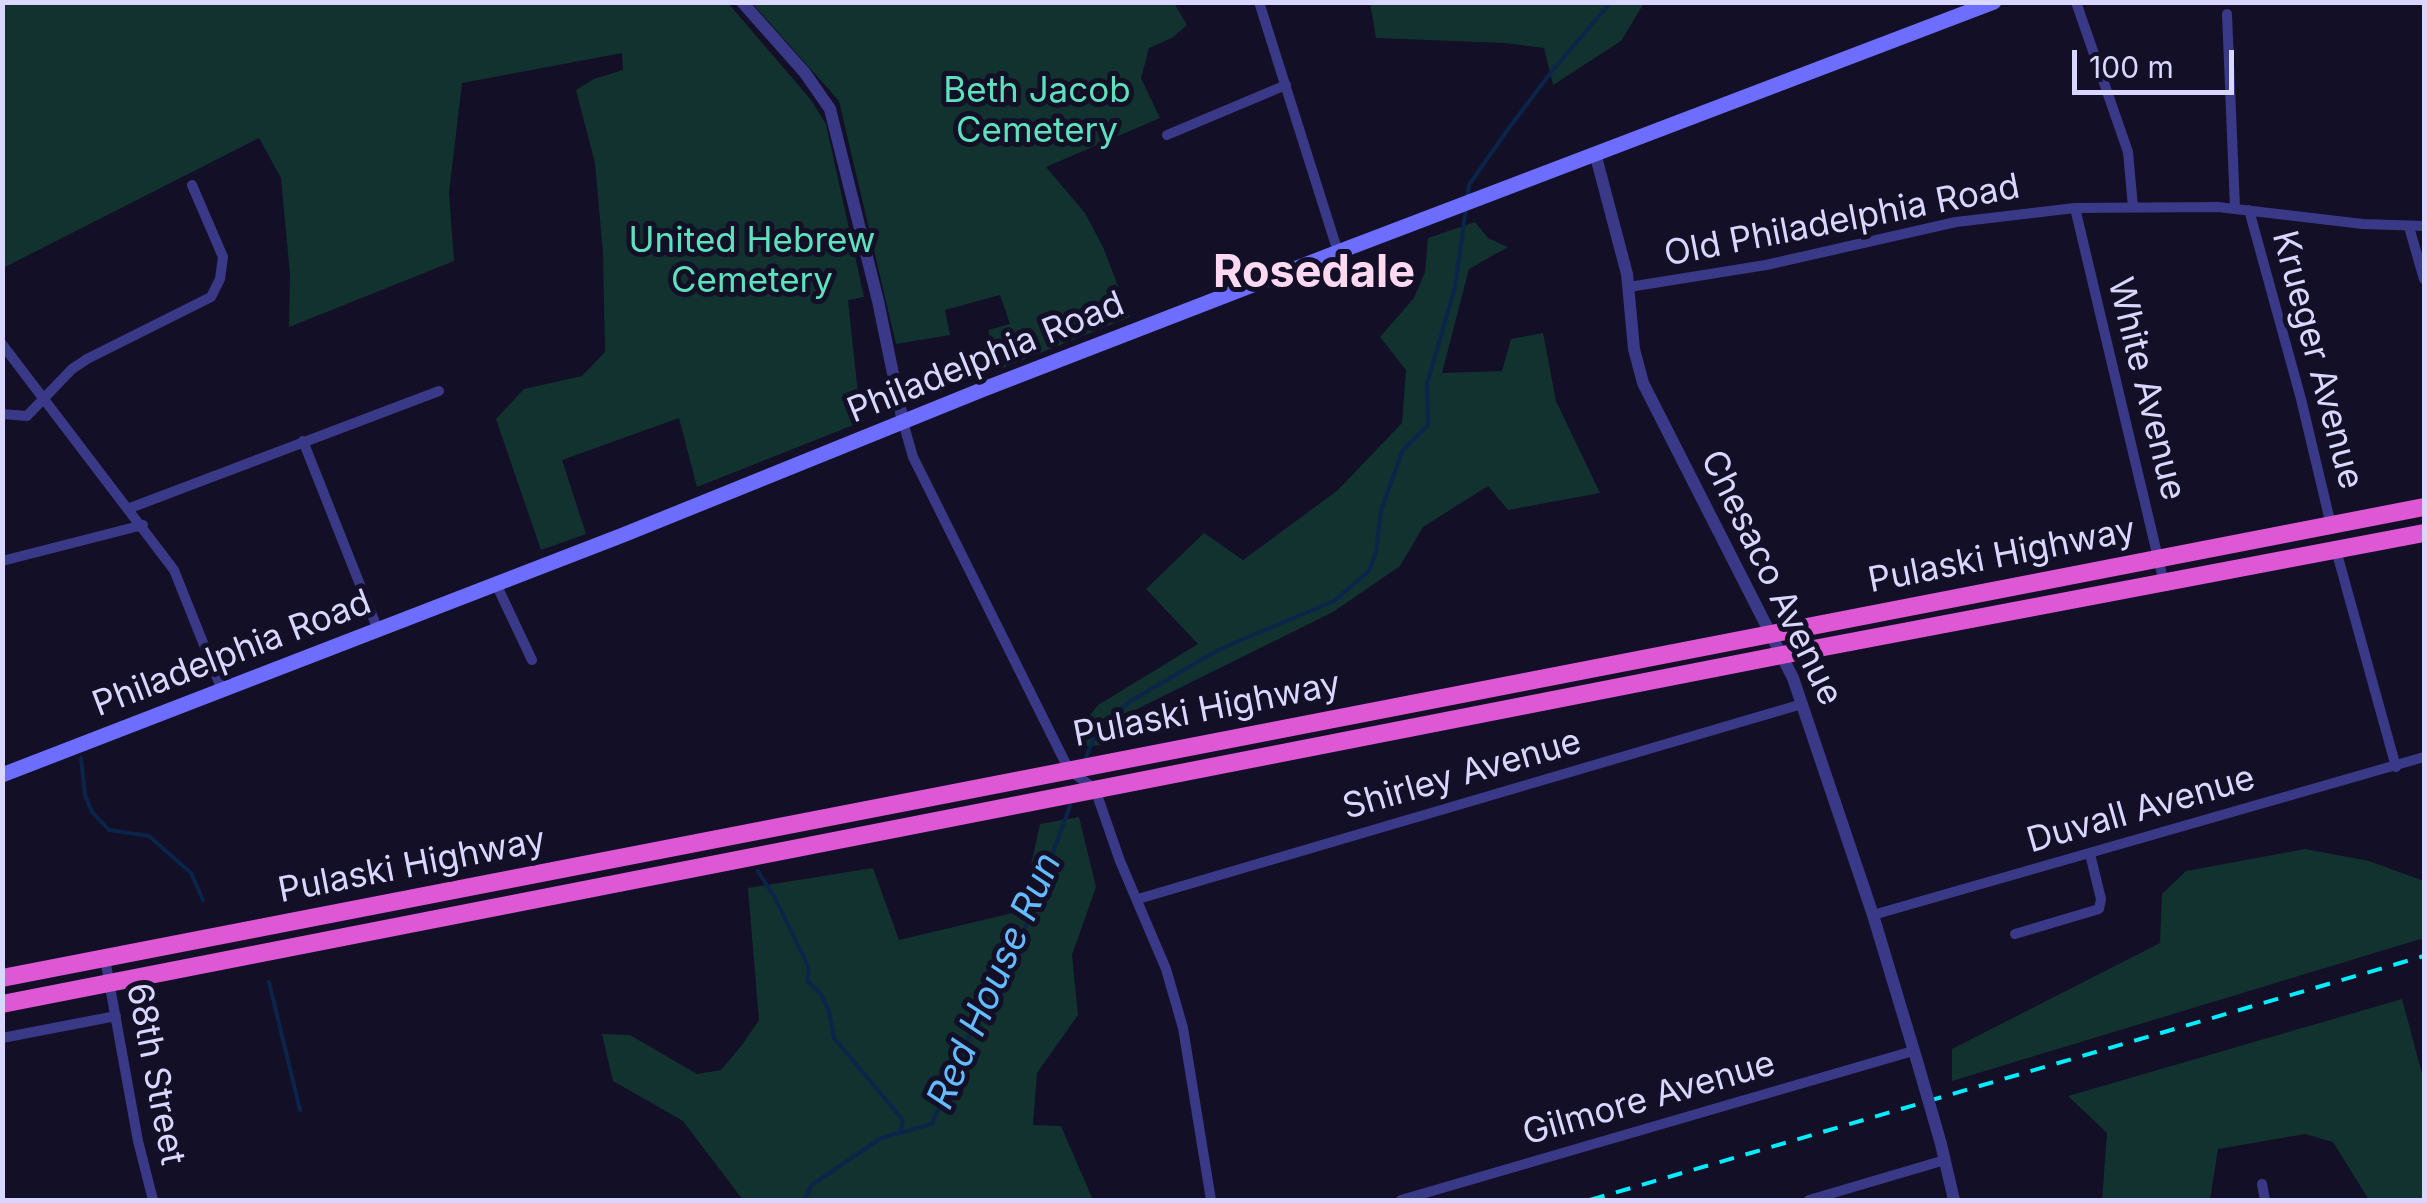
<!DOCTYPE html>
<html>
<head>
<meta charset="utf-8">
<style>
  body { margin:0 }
  #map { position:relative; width:2427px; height:1203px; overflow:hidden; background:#120f27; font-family:Inter,sans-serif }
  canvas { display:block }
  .frame { position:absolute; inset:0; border:5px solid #d9d6ff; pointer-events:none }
  .scale { position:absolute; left:2072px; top:50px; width:162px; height:45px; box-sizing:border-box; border:5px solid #d9d6ff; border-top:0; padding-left:12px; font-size:30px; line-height:35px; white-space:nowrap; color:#d9d6ff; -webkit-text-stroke:8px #120f27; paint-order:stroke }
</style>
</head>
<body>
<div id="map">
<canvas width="2427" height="1203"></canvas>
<div class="frame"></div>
<div class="scale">100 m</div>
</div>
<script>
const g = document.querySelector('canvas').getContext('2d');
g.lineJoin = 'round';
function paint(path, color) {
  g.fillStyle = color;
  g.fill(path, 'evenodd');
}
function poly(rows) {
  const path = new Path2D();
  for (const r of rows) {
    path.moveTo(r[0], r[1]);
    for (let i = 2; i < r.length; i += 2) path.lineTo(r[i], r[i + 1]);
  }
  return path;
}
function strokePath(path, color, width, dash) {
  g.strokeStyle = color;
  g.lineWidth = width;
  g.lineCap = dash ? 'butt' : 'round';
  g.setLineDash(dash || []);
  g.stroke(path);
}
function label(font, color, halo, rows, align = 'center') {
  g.font = font + ' Inter,sans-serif';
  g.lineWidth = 10;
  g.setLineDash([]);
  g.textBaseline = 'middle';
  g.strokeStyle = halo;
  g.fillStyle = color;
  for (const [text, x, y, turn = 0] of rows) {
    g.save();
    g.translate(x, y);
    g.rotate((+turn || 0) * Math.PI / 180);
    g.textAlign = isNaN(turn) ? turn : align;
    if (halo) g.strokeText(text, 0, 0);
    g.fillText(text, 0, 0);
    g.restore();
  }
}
paint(poly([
  [3,3,728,3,811,100,826,124,864,297,848,300,861,422,697,487,679,418,562,460,586,534,541,550,496,419,524,389,582,376,605,352,603,253,595,163,576,90,594,79,623,70,622,53,462,83,449,193,454,261,289,327,290,274,281,178,259,138,3,268],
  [752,3,1174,3,1187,25,1172,38,1149,48,1141,78,1160,118,1046,167,1085,213,1103,247,1130,317,1000,369,988,330,1010,324,1000,295,945,310,950,335,896,344,839,101],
  [1370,3,1370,2,1644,3,1621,41,1553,85,1544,48,1505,43,1376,38],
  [1475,222,1488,238,1508,247,1469,269,1442,373,1502,371,1511,339,1543,333,1556,401,1600,493,1508,510,1488,486,1423,527,1400,566,1333,612,1129,713,1114,744,1077,747,1087,719,1098,705,1198,644,1146,589,1204,533,1243,560,1338,490,1402,423,1406,370,1380,337,1414,298,1425,272,1428,238],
  [1079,817,1096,887,1072,955,1078,1015,1037,1073,1033,1125,1061,1126,1093,1200,743,1200,683,1121,613,1081,602,1034,630,1035,697,1074,721,1070,742,1045,759,1020,748,888,873,868,899,940,1021,911,1040,824],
  [2305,849,2369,861,2424,881,2424,938,1952,1081,1952,1049,2160,943,2162,894,2186,871],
  [2402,999,2424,1081,2424,1200,2369,1200,2333,1142,2305,1134,2218,1149,2210,1200,2102,1200,2107,1133,2068,1096]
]), '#12322f');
strokePath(poly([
  [1467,198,1469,185,1506,132,1552,71,1611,2],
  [1086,757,1097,731,1129,702,1220,649,1334,601,1369,571,1376,552,1381,510,1403,450,1428,425,1427,384,1455,287,1466,208],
  [81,758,85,795,92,812,109,830,149,836,191,873,203,900],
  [758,871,775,898,809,968,807,981,821,994,829,1011,834,1038,903,1120,900,1133],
  [269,982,300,1110],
  [804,1200,812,1185,881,1138,932,1124,982,1006,1024,931,1070,806]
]), '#0b244a', 4);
strokePath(poly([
  [1259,2,1338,252],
  [2076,2,2128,152,2133,207],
  [2227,14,2235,208],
  [1167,135,1286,85],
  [2075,208,2164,583],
  [2249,210,2301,399,2331,525],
  [2409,227,2424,279],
  [1629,287,1766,265,1956,222,2075,208,2218,207,2363,224,2424,226],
  [2,344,174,570,222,690],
  [2,414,27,416,72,369,87,359,211,297,220,279,223,257,192,185],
  [903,422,913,457,1069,770,1095,789,1120,861,1166,969,1183,1028,1211,1200],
  [303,441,378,630],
  [130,508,439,391],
  [2336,550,2396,767],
  [2,561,143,525],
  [496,584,532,660],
  [1138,899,1802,704],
  [1873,915,2424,757],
  [2015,934,2099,909,2101,899,2090,854],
  [105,959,138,1141,153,1200],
  [2,1038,116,1016],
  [2262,1184,2265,1200],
  [1401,1200,1913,1051],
  [1809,1200,1945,1160]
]), '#3a3987', 10);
strokePath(poly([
  [742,2,805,73,830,109,878,301,903,422],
  [1595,153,1627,274,1634,349,1643,383,1793,678,1873,915,1917,1061],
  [1941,1144,1954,1200]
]), '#3a3987', 12);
strokePath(poly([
  [2,775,623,535,984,389,1338,252,1994,2]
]), '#6d6eff', 15);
strokePath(poly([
  [2,978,2424,507],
  [2,1004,1782,655,2424,533]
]), '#de57d4', 18);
strokePath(poly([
  [1590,1200,2424,956]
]), '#02eeff', 4, [15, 12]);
strokePath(poly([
  [1917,1061,1941,1144]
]), '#3a3987', 12);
label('35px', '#5ee2bd', '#120f27', [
  ["Beth Jacob",1037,91],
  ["Cemetery",1037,131],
  ["United Hebrew",752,241],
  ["Cemetery",752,281]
]);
label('35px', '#d9d6ff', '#120f27', [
  ["Old Philadelphia Road",1842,221,-11],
  ["Philadelphia Road",986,358,-22],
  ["Krueger Avenue",2317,360,75],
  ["White Avenue",2146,389,76],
  ["Pulaski Highway",2002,556,-11],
  ["Chesaco Avenue",1771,578,64],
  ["Philadelphia Road",232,654,-21],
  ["Pulaski Highway",1207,710,-11],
  ["Shirley Avenue",1462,775,-16],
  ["Duvall Avenue",2141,810,-16],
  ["Pulaski Highway",412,866,-11],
  ["68th Street",155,1074,79],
  ["Gilmore Avenue",1649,1099,-16]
]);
label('italic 38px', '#64bcff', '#120f27', [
  ["Red House Run",995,981,-66]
]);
label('bold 45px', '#ffd8f2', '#120f27', [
  ["Rosedale",1314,273]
]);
</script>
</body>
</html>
